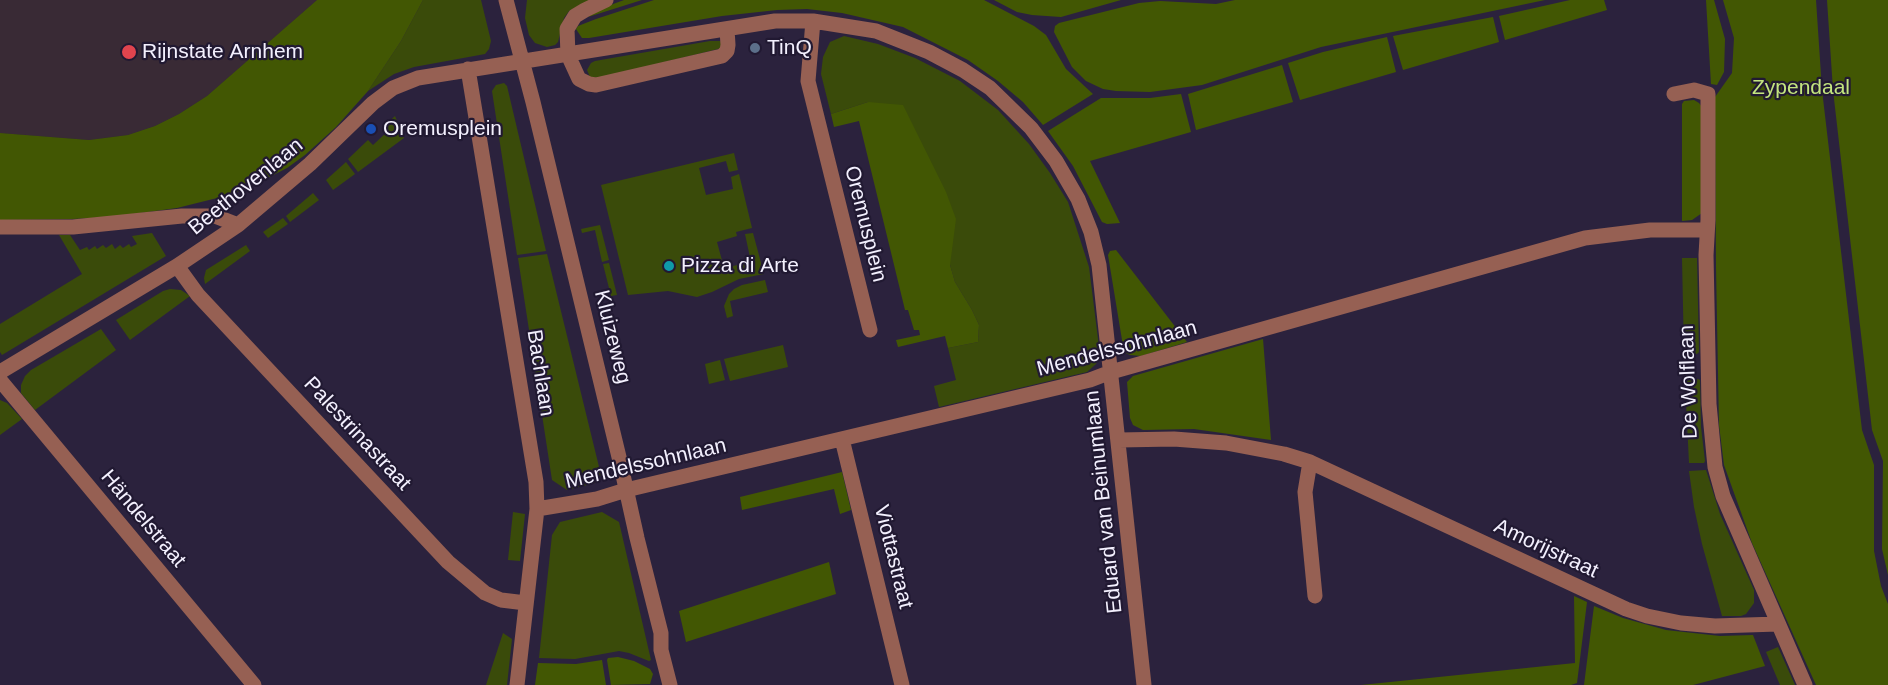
<!DOCTYPE html>
<html>
<head>
<meta charset="utf-8">
<style>
  body { margin:0 }
  canvas { display:block; background:#2b223d }
</style>
</head>
<body>
<canvas width="1888" height="685"></canvas>
<script>
const g = document.querySelector('canvas').getContext('2d');
g.lineJoin = 'round';
function paint(path, color) {
  g.fillStyle = color;
  g.fill(path, 'evenodd');
}
function poly(rows) {
  const path = new Path2D();
  for (const r of rows) {
    path.moveTo(r[0], r[1]);
    for (let i = 2; i < r.length; i += 2) path.lineTo(r[i], r[i + 1]);
  }
  return path;
}
function strokePath(path, color, width, dash) {
  g.strokeStyle = color;
  g.lineWidth = width;
  g.lineCap = dash ? 'butt' : 'round';
  g.setLineDash(dash || []);
  g.stroke(path);
}
function label(font, color, halo, rows, align = 'center') {
  g.font = font + ' Arial,sans-serif';
  g.lineWidth = 4.5;
  g.setLineDash([]);
  g.textBaseline = 'middle';
  g.strokeStyle = halo;
  g.fillStyle = color;
  for (const [text, x, y, turn = 0] of rows) {
    g.save();
    g.translate(x, y);
    g.rotate((+turn || 0) * Math.PI / 180);
    g.textAlign = isNaN(turn) ? turn : align;
    if (halo) g.strokeText(text, 0, 0);
    g.fillText(text, 0, 0);
    g.restore();
  }
}
paint(poly([
  [0,0,317,0,207,96,179,114,155,126,128,135,89,140,0,133]
]), '#392a35');
paint(poly([
  [423,0,481,0,491,41,489,49,485,54,414,67,394,74,368,91,401,41],
  [527,0,590,0,569,11,564,18,558,42,555,45,547,47,535,43,529,35,525,18],
  [844,36,878,44,915,58,960,81,998,110,1029,144,1050,173,1068,202,1089,267,1100,355,1096,364,1087,372,939,407,934,386,956,380,948,348,978,342,979,325,972,310,955,282,950,265,868,102,831,114,821,74,823,57,830,42],
  [710,41,720,41,723,43,723,46,718,49,599,78,590,77,587,70,591,63,595,61],
  [504,83,507,86,546,251,517,255,492,91,496,85],
  [395,116,404,138,358,172,348,159,368,140,373,145,387,132,383,127],
  [734,153,738,170,729,172,726,161,699,168,706,195,733,189,731,177,739,174,752,228,736,232,737,236,717,242,724,268,751,262,745,234,753,233,764,274,739,279,712,292,697,297,668,291,628,295,601,185],
  [346,162,355,174,333,190,326,180],
  [313,193,319,200,290,222,286,216],
  [283,218,288,224,268,238,263,232],
  [600,225,609,260,602,262,595,230,582,233,581,229],
  [152,233,166,256,2,355,0,352,0,324,82,274,59,235,70,235,80,250,87,247,89,250,95,246,97,249,103,245,106,248,112,244,115,249,120,245,123,248,129,244,131,247,137,244,132,236],
  [246,245,250,251,205,284,204,278,206,270],
  [547,254,601,475,595,483,567,490,552,480,518,258],
  [1682,258,1697,258,1699,352,1697,354,1684,354],
  [609,263,617,295,611,296,603,264],
  [765,280,768,292,730,301,733,316,727,318,724,306,729,294,734,289,742,285],
  [170,289,181,290,190,296,130,340,116,320,163,291],
  [101,329,116,350,35,410,21,393,21,385,25,376,31,370],
  [783,345,788,367,730,381,724,359],
  [720,360,725,380,709,384,705,364],
  [1698,379,1700,380,1701,427,1705,461,1704,463,1689,463,1685,381],
  [0,400,7,403,22,419,0,435],
  [1706,470,1720,514,1754,590,1754,603,1746,614,1741,616,1722,616,1702,544,1694,507,1689,471],
  [513,512,525,514,520,561,508,560],
  [602,512,619,522,651,660,649,661,629,653,619,651,575,659,539,658,552,535,560,522],
  [503,633,512,639,507,685,486,685],
  [1778,647,1795,685,1780,685,1766,652]
]), '#3a4b0a');
paint(poly([
  [317,0,423,0,401,41,368,91,336,127,305,155,287,168,248,188,225,196,177,208,111,217,72,219,0,220,0,133,89,140,128,135,155,126,179,114,207,96],
  [624,0,642,0,588,17,597,10],
  [654,0,984,0,1034,26,1046,35,1066,69,1093,94,1043,125,1023,102,998,81,968,60,903,27,842,13,807,9,777,10,722,16,589,38,582,38,576,29,578,26,596,19],
  [994,0,1121,0,1061,17,1032,15,1017,12],
  [1235,0,1545,0,1321,47,1202,85,1150,92,1116,91,1103,89,1086,81,1072,67,1054,32,1055,26,1059,23,1139,3,1160,1,1216,4],
  [1570,0,1604,0,1607,10,1505,40,1499,16],
  [1706,0,1714,0,1725,39,1724,72,1717,85,1711,84],
  [1723,0,1816,0,1822,90,1862,430,1874,465,1874,551,1881,586,1888,604,1888,685,1816,685,1752,543,1724,465,1719,425,1716,267,1715,97,1732,73,1734,38],
  [1827,0,1888,0,1888,575,1882,549,1883,461,1872,430,1833,90],
  [1493,17,1499,42,1403,70,1393,36],
  [1387,37,1396,72,1300,100,1288,63,1323,52],
  [1282,65,1293,102,1196,130,1188,94],
  [1181,94,1191,132,1090,161,1120,223,1107,224,1102,222,1073,166,1048,131,1101,98,1150,98],
  [1694,100,1699,103,1702,107,1702,213,1692,220,1682,221,1682,104,1684,101],
  [868,102,903,105,946,192,956,219,950,265,955,282,972,310,979,325,978,342,948,348,945,336,898,347,896,340,920,335,919,330,914,330,908,310,905,310,859,121,834,127,831,114],
  [1116,250,1187,342,1141,356,1130,355,1124,352,1108,255,1110,251],
  [1263,339,1271,440,1194,429,1143,430,1133,425,1130,418,1127,382,1133,376],
  [842,472,851,510,840,514,834,489,742,510,740,497],
  [829,562,836,594,686,642,679,611],
  [1574,596,1587,602,1577,683,1571,685,1361,685,1575,663],
  [1594,606,1623,618,1666,630,1720,636,1753,635,1765,666,1693,685,1584,685],
  [618,657,634,661,650,669,653,674,650,684,611,685,607,660,608,658],
  [602,660,606,685,535,685,538,663,576,664]
]), '#425703');
strokePath(poly([
  [506,0,533,102,619,457,637,538,661,633,661,650,670,685],
  [606,0,585,10,575,16,567,29,568,55,579,79,589,84,596,85,722,56,727,51,728,45,727,29],
  [813,21,808,81,870,330],
  [468,69,536,482,537,509,517,685],
  [1674,94,1694,90,1708,94,1708,220,1706,255,1709,404,1715,467,1723,496,1805,685],
  [0,227,73,227,182,216,215,216,238,225],
  [177,266,198,295,448,562,485,593,501,600,526,603],
  [0,372,177,266,238,225,310,164,373,103,393,88,418,78,775,21,813,21,876,31,929,52,963,70,990,88,1031,128,1056,161,1078,199,1091,232,1099,265,1144,685],
  [0,380,254,685],
  [842,439,902,685],
  [1119,440,1174,439,1226,443,1284,454,1310,462,1626,609,1647,616,1681,623,1715,626,1778,624],
  [1310,462,1305,492,1315,596],
  [537,509,597,499,626,490,1090,380,1111,372,1585,238,1650,230,1706,230]
]), '#966053', 15);
for (const [x, y, r, color] of [
  [755,48,6,"#5c6f8a"],
  [129,52,8,"#e0444e"],
  [371,129,6,"#1a4fb4"],
  [669,266,6,"#0f9aa8"]
]) {
  const dot = new Path2D();
  dot.arc(x, y, r, 0, 2 * Math.PI);
  g.fillStyle = color;
  g.fill(dot);
  strokePath(dot, '#211932', 2);
}
label('21px', '#f3f0fe', '#211932', [
  ["TinQ",767,48],
  ["Rijnstate Arnhem",142,52],
  ["Oremusplein",383,129],
  ["Pizza di Arte",681,266]
], 'left');
label('21px', '#c3e57f', '#211932', [
  ["Zypendaal",1801,88]
]);
label('21px', '#f3f0fe', '#211932', [
  ["Beethovenlaan",246,187,-39],
  ["Oremusplein",865,224,76],
  ["Kluizeweg",612,337,76],
  ["Mendelssohnlaan",1117,349,-15],
  ["Bachlaan",540,373,81],
  ["De Wolflaan",1689,382,-92],
  ["Palestrinastraat",357,434,47],
  ["Mendelssohnlaan",646,464,-13],
  ["Eduard van Beinumlaan",1104,502,-96],
  ["Händelstraat",143,519,50],
  ["Amorijstraat",1546,549,25],
  ["Viottastraat",893,557,76]
]);
</script>
</body>
</html>
